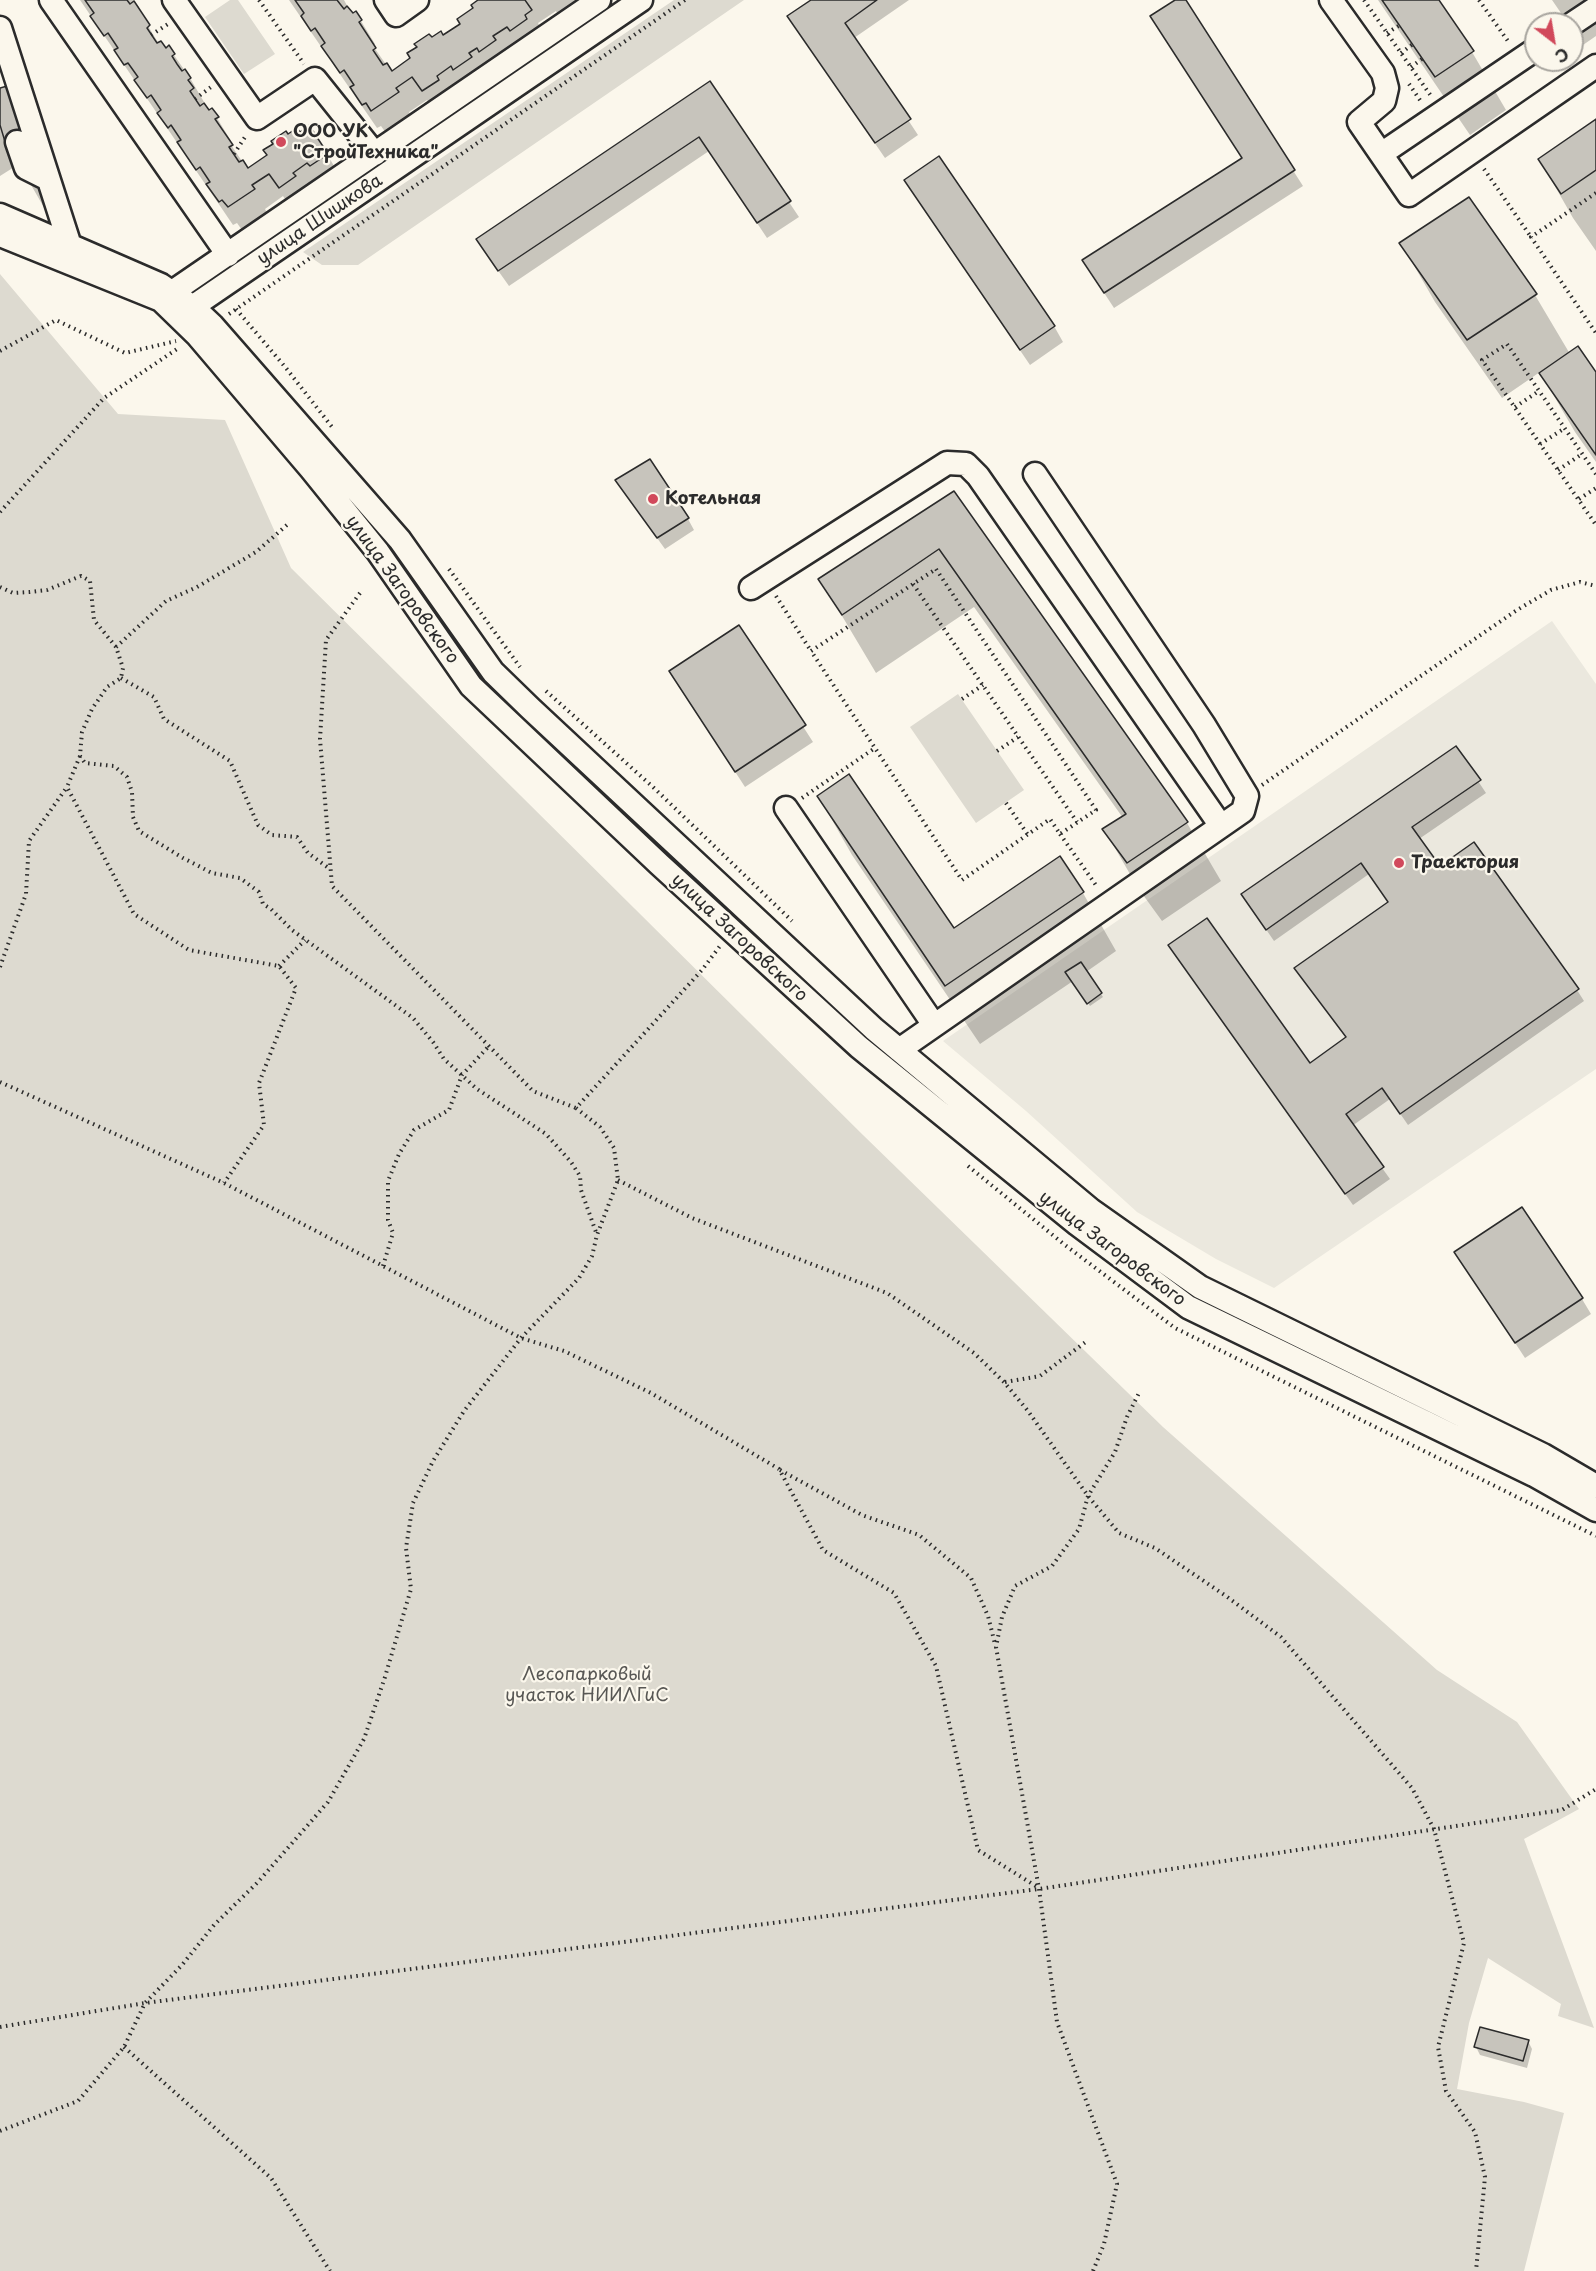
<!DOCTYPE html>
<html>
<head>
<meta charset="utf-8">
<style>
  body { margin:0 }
  #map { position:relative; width:1596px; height:2271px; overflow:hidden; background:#fbf7ec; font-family:"Playpen Sans",sans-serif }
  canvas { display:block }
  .north { position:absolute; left:1524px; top:12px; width:60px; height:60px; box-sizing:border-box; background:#fbf7ec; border:2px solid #a8a59f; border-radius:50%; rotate:149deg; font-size:16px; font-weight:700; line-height:24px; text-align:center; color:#2b2b2b }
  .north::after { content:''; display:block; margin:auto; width:21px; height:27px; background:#d1495b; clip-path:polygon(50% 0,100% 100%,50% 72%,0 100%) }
</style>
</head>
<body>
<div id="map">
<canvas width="1596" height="2271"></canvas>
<div class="north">С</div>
</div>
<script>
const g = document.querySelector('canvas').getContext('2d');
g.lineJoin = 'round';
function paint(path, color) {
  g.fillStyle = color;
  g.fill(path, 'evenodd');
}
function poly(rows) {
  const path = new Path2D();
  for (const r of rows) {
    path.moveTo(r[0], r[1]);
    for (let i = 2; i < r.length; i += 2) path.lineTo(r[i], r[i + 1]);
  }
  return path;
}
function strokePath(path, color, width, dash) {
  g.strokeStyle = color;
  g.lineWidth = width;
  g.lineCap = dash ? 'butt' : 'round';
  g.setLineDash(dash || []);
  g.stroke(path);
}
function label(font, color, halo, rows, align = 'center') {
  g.font = font + ' "Playpen Sans",sans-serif';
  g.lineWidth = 4.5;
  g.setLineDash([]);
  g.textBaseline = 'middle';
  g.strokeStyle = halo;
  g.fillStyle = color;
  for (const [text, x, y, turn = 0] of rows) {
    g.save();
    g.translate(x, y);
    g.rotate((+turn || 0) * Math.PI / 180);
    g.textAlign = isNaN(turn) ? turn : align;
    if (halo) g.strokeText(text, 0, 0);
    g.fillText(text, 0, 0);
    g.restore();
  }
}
paint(poly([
  [1552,621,1596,684,1596,1069,1274,1288,1216,1259,1137,1212,1026,1111,943,1041]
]), '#ebe8de');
paint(poly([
  [230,0,238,0,275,54,244,74,205,17],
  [674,0,744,0,358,265,322,265,303,252],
  [0,274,118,414,225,420,291,568,863,1135,1163,1427,1437,1670,1517,1722,1579,1809,1524,1839,1594,2028,1558,2016,1561,2004,1488,1958,1469,2023,1457,2089,1524,2102,1564,2113,1524,2271,0,2271],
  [958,694,1024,790,976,823,910,727]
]), '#dddad0');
paint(poly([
  [80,0,134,0,139,7,137,8,159,44,166,50,169,48,190,78,204,102,202,103,209,112,217,118,231,141,229,142,248,170,327,154,341,178,293,211,283,196,265,209,267,213,242,230,237,223,233,225],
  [289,0,344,0,352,15,356,13,361,21,375,44,373,46,392,73,412,59,432,39,443,37,461,24,480,0,579,0,558,15,556,11,538,23,544,35,437,114,427,100,409,112,411,116,386,133,381,126,377,128],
  [814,0,909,0,854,38,918,135,885,158,798,32],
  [1178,0,1184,0,1303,186,1114,308,1093,276,1243,159],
  [1378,0,1437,0,1472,52,1506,110,1470,135],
  [1552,0,1596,0,1596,36,1583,45],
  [709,83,799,217,767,238,709,151,509,286,487,255],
  [0,90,65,205,46,211,19,164,0,176],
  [1596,121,1596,251,1573,218,1540,160],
  [915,196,1054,326,1063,342,1030,365],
  [1401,243,1535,295,1570,354,1596,374,1596,462,1575,432,1540,372,1502,398,1435,302],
  [624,492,688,519,694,530,665,549],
  [953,493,1187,823,1221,881,1162,921,1138,888,1104,829,1123,818,974,607,876,673,820,579],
  [739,627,813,742,745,787,680,687],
  [1456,748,1486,793,1419,839,1439,868,1577,990,1584,1001,1408,1125,1390,1099,1352,1126,1390,1179,1353,1205,1177,957,1309,1065,1347,1039,1303,980,1389,903,1369,874,1274,941,1250,906],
  [819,797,953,930,1059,858,1083,893,1116,951,1086,972,1103,997,1090,1006,1073,981,980,1044,852,855],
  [1456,1253,1582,1299,1591,1314,1525,1358],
  [1528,2041,1532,2049,1527,2068,1480,2055,1476,2047]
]), '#0003');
const building = poly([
  [85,0,127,0,130,4,134,1,150,25,147,28,157,43,161,41,166,48,169,45,175,54,172,56,177,64,182,71,185,69,191,78,188,80,194,88,190,91,200,106,204,103,209,110,212,108,219,117,215,119,233,145,229,147,239,162,243,160,248,168,267,155,263,150,273,144,271,141,286,131,288,134,297,128,300,132,309,125,328,154,310,166,307,163,293,173,296,176,279,188,269,174,252,185,255,189,228,207,222,200,219,202,206,184,210,182,200,167,196,170,177,142,181,140,171,125,168,128,157,113,161,110,151,95,147,98,134,80,138,77,128,63,124,65,114,50,118,48,108,33,104,36,90,16,94,13,85,0],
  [295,0,337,0,344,9,347,6,353,13,356,11,362,20,359,22,376,48,373,50,383,65,387,63,392,71,410,58,407,53,417,47,414,44,429,34,432,37,441,31,443,35,460,24,457,19,473,8,471,5,478,0,525,0,532,10,525,15,527,19,510,31,507,27,493,36,496,40,479,52,477,48,469,53,472,57,453,70,451,66,437,76,439,80,422,91,412,77,396,88,399,92,371,111,366,103,362,105,350,87,354,85,344,70,340,73,331,60,321,46,325,43,315,28,311,31,301,16,304,13,295,0],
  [811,0,877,0,845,23,911,119,875,143,787,16,811,0],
  [1175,0,1186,0,1295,170,1104,293,1082,260,1242,158,1150,16,1175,0],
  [1382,0,1439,0,1474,51,1435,77,1382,0],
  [710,81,791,201,757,223,699,137,498,271,476,239,710,81],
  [11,85,28,138,6,145,0,125,0,88,11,85],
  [1596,119,1596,170,1561,194,1538,159,1596,119],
  [939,156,1055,326,1020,350,904,180,939,156],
  [1469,197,1537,294,1467,340,1399,243,1469,197],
  [1578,346,1596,372,1596,455,1539,373,1578,346],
  [650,459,689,518,657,538,615,480,650,459],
  [954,491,1188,822,1127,863,1102,829,1126,814,939,549,842,615,818,579,954,491],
  [739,625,806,725,735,772,669,671,739,625],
  [1456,746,1481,780,1412,827,1440,866,1474,842,1579,989,1400,1114,1382,1088,1346,1114,1384,1167,1345,1194,1168,945,1207,918,1310,1063,1346,1037,1294,968,1388,902,1361,863,1266,930,1241,894,1456,746],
  [849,774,954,928,1060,856,1084,892,945,986,817,796,849,774],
  [1081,962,1102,993,1087,1004,1065,972,1081,962],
  [1522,1207,1583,1298,1515,1343,1454,1252,1522,1207],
  [1480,2027,1529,2040,1523,2061,1474,2047,1480,2027]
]);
paint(building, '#c7c4bc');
strokePath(building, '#2b2b2b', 1.5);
const minor = poly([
  [51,0,228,255],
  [174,0,257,118,315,79,375,154],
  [386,0,396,15,417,0],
  [1331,0,1383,73,1387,88,1384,101,1359,122,1409,195,1596,66],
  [1572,24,1596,8],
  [0,28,73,255],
  [17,142,26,168,48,179],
  [1381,154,1536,49],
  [0,215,161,285,193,307,212,325,400,540,493,672,530,708,874,1029,1091,1210,1200,1287,1543,1455,1596,1486],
  [0,235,161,300,197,335,311,469,378,552,471,686,659,864,859,1047,1077,1224,1188,1307,1534,1475,1596,1510],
  [162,299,599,0],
  [182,314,641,0],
  [751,588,947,463,966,464,978,476,1221,826],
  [786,808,934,1025],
  [899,1050,1243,811,1247,796,1204,725,1035,474]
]);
strokePath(minor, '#2b2b2b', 27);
strokePath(poly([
  [259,0,304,64],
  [1364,0,1431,96],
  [1479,0,1510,44],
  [1545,24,1553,19],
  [1387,33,1400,25],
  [151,35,168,24],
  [1401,53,1413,44],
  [1411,67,1422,59],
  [1409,84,1422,103],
  [195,99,211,87],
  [234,154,247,134],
  [1484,169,1531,237],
  [1596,193,1531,237,1596,333],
  [236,309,286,368,332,427],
  [229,314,685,0],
  [0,351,56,320,125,353,176,341],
  [1515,407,1539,391],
  [1540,444,1565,428],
  [1558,470,1582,454],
  [1596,474,1507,344,1482,360,1596,525],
  [1579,499,1596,488],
  [0,512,104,398,180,347],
  [449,569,520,667],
  [936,569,1096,810,1060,834,1050,819,962,880,811,651,936,569],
  [913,584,1077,822],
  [0,587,13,593,30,592,47,590,81,576,90,581,94,620,116,647,123,668,121,678,107,687,92,709,82,732,80,756,85,763,114,766,127,777,132,792,133,817,139,831,183,858,212,873,240,878,259,892,263,904,271,909,292,930,413,1018,433,1042,444,1059,477,1089,546,1134,571,1162,580,1176,581,1190,597,1235],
  [360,593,326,640,320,739,332,886,533,1091,576,1108],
  [776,596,811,651],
  [116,647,166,601,197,587,256,552,287,525],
  [121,678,154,697,164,719,230,761,258,825,272,835,297,837,308,853,330,869],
  [546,691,653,787,792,921],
  [962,699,983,685],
  [997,751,1018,737],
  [80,756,67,787,134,914,189,950,279,966,296,988,259,1083,264,1125,224,1183],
  [1262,785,1517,610,1551,590,1580,582,1596,586],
  [802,798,875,748],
  [1006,803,1028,835],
  [1060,834,1098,888],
  [279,966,305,940],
  [0,967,26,894,29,841,67,787],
  [0,1082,224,1183,521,1338,564,1351,651,1393,779,1469,823,1550,894,1593,936,1666,978,1850,1039,1888],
  [968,1166,1065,1245,1175,1328,1596,1536],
  [618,1180,692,1218,887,1293,974,1353,1004,1382,1028,1411,1088,1496,1119,1533,1155,1548,1226,1596,1281,1637,1412,1788,1434,1829,1464,1943,1438,2047,1446,2091,1475,2132,1485,2177,1476,2271],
  [383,1266,393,1233,388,1220,388,1181,399,1154,414,1130,449,1110,462,1075,489,1046],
  [1005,1382,1040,1376,1087,1341],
  [780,1470,862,1515,919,1535,971,1578,988,1616,995,1644],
  [0,2027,145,2003,1039,1889,1562,1810,1596,1789],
  [124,2047,271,2178,330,2271],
  [0,2131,78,2101,124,2047,145,2003,182,1965,214,1925,258,1882,328,1802,364,1739,385,1677,411,1589,406,1548,413,1503,433,1461,464,1411,521,1338,579,1278,592,1256,597,1235,618,1180,614,1148,600,1127,576,1108,702,970,720,946],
  [1093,2271,1104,2244,1117,2184,1057,2022,1039,1889,996,1647,1002,1617,1015,1586,1052,1566,1079,1529,1088,1496,1115,1452,1127,1417,1139,1393]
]), '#2b2b2b', 4, [1.5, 4.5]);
strokePath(minor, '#fbf7ec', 22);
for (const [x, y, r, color] of [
  [281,142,6,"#d1495b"],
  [653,499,6,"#d1495b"],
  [1399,863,6,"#d1495b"]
]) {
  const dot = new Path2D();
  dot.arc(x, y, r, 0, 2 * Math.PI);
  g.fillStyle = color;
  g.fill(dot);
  strokePath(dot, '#fbf7ec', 2);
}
label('bold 18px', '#2b2b2b', '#fbf7ec', [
  ["ООО УК",293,132],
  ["\"СтройТехника\"",293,153],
  ["Котельная",665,499],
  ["Траектория",1411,863]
], 'left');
label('18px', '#2b2b2b', '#fbf7ec', [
  ["улица Шишкова",320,220,-34],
  ["улица Загоровского",402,590,54],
  ["улица Загоровского",739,938,43],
  ["улица Загоровского",1112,1249,37]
]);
label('18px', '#585754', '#fbf7ec', [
  ["Лесопарковый",587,1675],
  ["участок НИИЛГиС",587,1696]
]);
</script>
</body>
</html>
